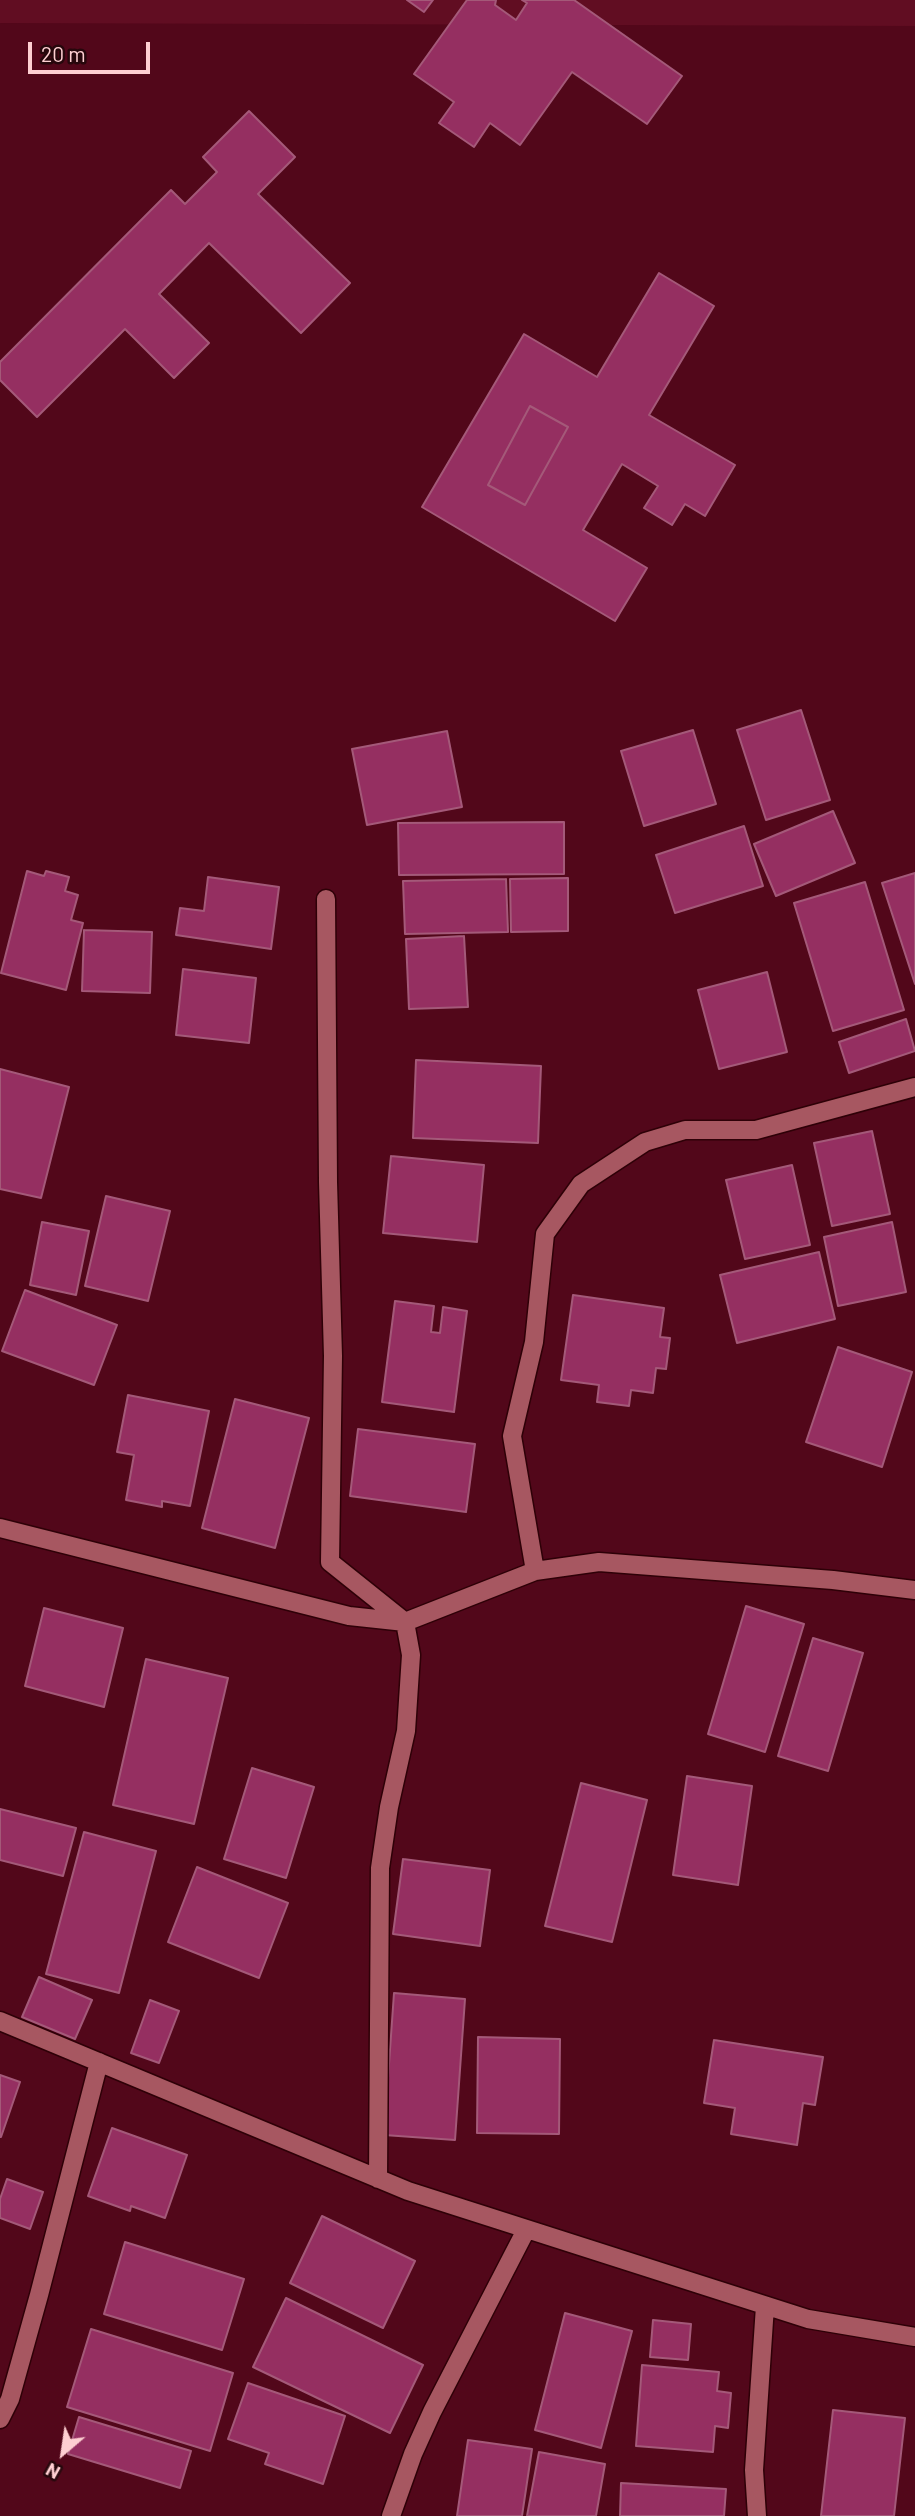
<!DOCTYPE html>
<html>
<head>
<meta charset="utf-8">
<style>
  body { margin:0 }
  #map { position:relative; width:915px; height:2516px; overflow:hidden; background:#52071a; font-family:Barlow,sans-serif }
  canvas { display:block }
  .north { position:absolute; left:28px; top:2418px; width:70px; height:70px; -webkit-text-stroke:5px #26070c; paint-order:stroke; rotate:209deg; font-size:19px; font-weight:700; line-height:28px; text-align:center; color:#fecfd2 }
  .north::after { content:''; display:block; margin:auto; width:24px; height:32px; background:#fecfd2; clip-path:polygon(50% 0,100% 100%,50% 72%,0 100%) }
  .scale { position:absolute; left:28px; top:42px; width:122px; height:32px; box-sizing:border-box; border:4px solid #fecfd2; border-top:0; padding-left:9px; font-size:21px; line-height:24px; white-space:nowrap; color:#fecfd2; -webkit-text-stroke:5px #26070c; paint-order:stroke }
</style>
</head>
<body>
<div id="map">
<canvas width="915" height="2516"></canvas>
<div class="north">N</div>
<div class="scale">20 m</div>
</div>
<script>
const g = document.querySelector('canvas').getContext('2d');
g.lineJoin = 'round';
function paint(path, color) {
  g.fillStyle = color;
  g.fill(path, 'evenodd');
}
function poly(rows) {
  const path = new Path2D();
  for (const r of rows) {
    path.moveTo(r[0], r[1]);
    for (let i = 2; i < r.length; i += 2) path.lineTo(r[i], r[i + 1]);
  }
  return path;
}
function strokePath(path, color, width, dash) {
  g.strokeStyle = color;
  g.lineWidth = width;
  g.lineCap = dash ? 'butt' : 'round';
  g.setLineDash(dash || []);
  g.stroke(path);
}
paint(poly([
  [0,0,915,0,915,26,0,23]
]), '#610d22');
const building = poly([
  [407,0,433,0,424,12,407,0],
  [467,0,496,0,495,5,516,20,527,3,522,0,574,0,682,76,647,124,572,72,520,145,490,123,474,147,439,123,454,102,414,74,467,0],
  [249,111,295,157,258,194,350,283,301,333,209,243,159,294,209,343,174,378,125,329,37,417,0,380,0,362,171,190,185,204,217,172,203,157,249,111],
  [659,273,714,306,649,415,735,465,705,516,685,504,672,525,644,508,658,486,622,464,583,530,647,568,615,621,422,507,524,334,597,377,659,273],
  [530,406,568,427,525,505,488,485,530,406],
  [530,406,568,427,525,505,488,485,530,406],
  [801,710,830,800,766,820,737,730,801,710],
  [693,730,716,804,644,826,621,751,693,730],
  [447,731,462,807,367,825,352,749,447,731],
  [833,811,855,863,776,896,754,844,833,811],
  [564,822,564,874,399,875,398,823,564,822],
  [744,826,763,886,675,913,656,855,744,826],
  [27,871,44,876,46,871,69,877,65,891,78,895,71,920,83,923,66,990,1,973,27,871],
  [915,873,915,984,882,883,915,873],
  [208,877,279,887,271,949,176,935,180,908,204,911,208,877],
  [568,878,568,931,511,932,510,879,568,878],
  [506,879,508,932,405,934,403,881,506,879],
  [865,882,904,1010,833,1031,794,903,865,882],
  [84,930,152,932,150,993,82,991,84,930],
  [464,936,468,1007,409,1009,406,939,464,936],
  [183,969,256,978,249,1043,176,1035,183,969],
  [767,972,787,1052,719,1069,698,990,767,972],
  [906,1019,915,1051,849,1073,839,1042,906,1019],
  [416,1060,541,1066,538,1143,413,1138,416,1060],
  [0,1069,69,1087,41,1198,0,1189,0,1069],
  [872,1131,890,1214,832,1226,814,1143,872,1131],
  [391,1156,484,1165,477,1242,383,1233,391,1156],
  [792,1165,810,1245,745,1259,726,1180,792,1165],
  [106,1196,170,1211,148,1301,85,1286,106,1196],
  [42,1222,89,1231,76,1295,30,1285,42,1222],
  [892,1222,906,1292,838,1306,824,1237,892,1222],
  [819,1252,835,1319,737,1343,720,1275,819,1252],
  [25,1290,117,1325,94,1385,2,1351,25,1290],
  [573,1295,664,1308,660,1337,670,1338,666,1369,656,1368,653,1393,631,1390,629,1406,597,1402,599,1385,561,1380,573,1295],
  [395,1301,434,1306,431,1332,440,1333,443,1307,467,1311,454,1412,382,1402,395,1301],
  [838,1347,912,1372,882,1467,806,1442,838,1347],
  [128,1395,209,1411,190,1506,162,1501,162,1507,126,1500,134,1455,117,1452,128,1395],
  [235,1399,309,1418,275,1548,202,1528,235,1399],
  [358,1429,475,1444,466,1512,350,1496,358,1429],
  [746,1606,804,1624,765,1752,708,1734,746,1606],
  [44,1608,123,1628,104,1707,25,1686,44,1608],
  [813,1638,863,1653,828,1771,778,1756,813,1638],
  [146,1659,228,1678,194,1824,113,1805,146,1659],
  [252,1768,314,1787,286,1878,224,1859,252,1768],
  [687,1776,752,1786,738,1885,673,1875,687,1776],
  [581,1783,647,1800,612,1942,545,1926,581,1783],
  [0,1809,76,1828,63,1876,0,1860,0,1809],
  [84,1832,156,1851,119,1993,46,1974,84,1832],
  [403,1859,490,1870,480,1946,393,1934,403,1859],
  [197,1867,288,1903,259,1978,168,1942,197,1867],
  [39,1977,92,2000,75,2039,22,2017,39,1977],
  [394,1993,465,1999,455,2140,384,2135,394,1993],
  [150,2000,179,2011,159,2063,131,2053,150,2000],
  [478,2037,560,2039,559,2134,477,2133,478,2037],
  [714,2040,823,2057,815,2105,803,2103,797,2145,731,2134,735,2108,704,2103,714,2040],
  [0,2075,20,2082,1,2137,0,2137,0,2075],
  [112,2128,187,2155,165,2218,131,2206,130,2211,88,2196,112,2128],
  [7,2179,43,2192,30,2229,0,2218,0,2199,7,2179],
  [322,2216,415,2261,383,2328,290,2283,322,2216],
  [125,2242,244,2279,222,2350,104,2314,125,2242],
  [286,2298,423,2365,390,2433,253,2367,286,2298],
  [565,2313,632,2331,601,2448,535,2430,565,2313],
  [653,2320,691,2324,688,2360,650,2357,653,2320],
  [91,2329,233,2373,210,2451,67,2407,91,2329],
  [642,2365,719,2372,717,2391,731,2393,728,2428,715,2426,713,2452,636,2446,642,2365],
  [248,2383,345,2416,323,2484,265,2464,269,2453,228,2439,248,2383],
  [833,2410,905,2418,894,2516,821,2516,833,2410],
  [79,2417,191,2451,180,2488,68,2454,79,2417],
  [468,2440,532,2449,522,2516,457,2516,468,2440],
  [539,2452,605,2464,596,2516,527,2516,539,2452],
  [621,2483,726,2489,724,2516,620,2516,621,2483]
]);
paint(building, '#952f61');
strokePath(building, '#a45979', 2);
const minor = poly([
  [326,899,328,1182,333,1356,330,1562,405,1622,411,1655,406,1731,389,1807,380,1868,378,2179],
  [0,1528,349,1616,405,1622,535,1571,599,1562,833,1580,915,1590],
  [535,1571,512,1436,534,1342,545,1234,581,1184,645,1142,685,1130,756,1130,915,1087],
  [0,2021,408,2191,808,2319,915,2337],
  [0,2419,10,2399,39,2295,99,2062],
  [391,2516,413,2454,432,2412,526,2230],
  [757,2516,754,2470,765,2306]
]);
strokePath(minor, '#2e0007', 21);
strokePath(minor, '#a75761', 18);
</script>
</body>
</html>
